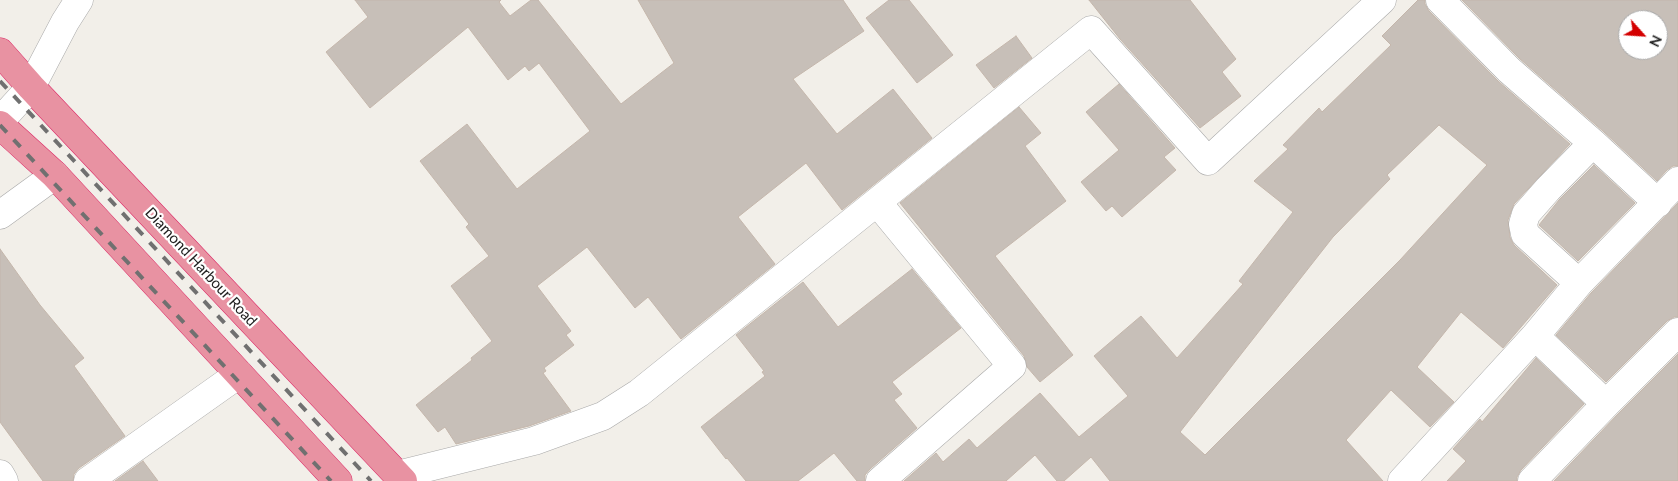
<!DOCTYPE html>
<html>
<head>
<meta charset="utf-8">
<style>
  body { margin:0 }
  #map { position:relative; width:1678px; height:481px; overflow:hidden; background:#f2efe9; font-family:Lato,sans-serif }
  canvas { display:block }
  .north { position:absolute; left:1618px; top:10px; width:50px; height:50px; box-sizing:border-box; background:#fff; border:1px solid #a7a7a7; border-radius:50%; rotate:116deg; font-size:14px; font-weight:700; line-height:20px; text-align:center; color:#222 }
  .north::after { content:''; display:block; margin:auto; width:18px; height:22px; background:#d40000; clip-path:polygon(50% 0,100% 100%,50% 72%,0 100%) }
</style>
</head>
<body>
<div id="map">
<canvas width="1678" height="481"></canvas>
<div class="north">N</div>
</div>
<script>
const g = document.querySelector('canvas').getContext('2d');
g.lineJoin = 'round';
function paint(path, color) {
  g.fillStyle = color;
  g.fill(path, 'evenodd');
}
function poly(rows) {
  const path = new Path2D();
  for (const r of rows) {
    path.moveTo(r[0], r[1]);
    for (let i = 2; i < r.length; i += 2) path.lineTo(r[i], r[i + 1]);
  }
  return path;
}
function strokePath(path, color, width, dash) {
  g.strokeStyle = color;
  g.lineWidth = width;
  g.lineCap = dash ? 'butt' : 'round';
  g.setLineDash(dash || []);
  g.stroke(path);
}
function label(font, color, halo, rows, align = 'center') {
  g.font = font + ' Lato,sans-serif';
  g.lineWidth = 4.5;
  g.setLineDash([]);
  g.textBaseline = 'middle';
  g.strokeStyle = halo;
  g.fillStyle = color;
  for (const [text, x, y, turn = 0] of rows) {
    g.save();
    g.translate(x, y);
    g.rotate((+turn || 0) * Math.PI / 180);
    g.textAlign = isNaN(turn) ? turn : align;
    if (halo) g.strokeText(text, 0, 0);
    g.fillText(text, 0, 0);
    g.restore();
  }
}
const building = poly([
  [355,0,501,0,499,2,510,16,531,0,538,0,621,104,674,63,638,0,843,0,864,31,793,79,837,134,893,89,932,138,842,210,806,163,738,217,775,264,681,339,648,297,635,308,587,247,537,286,571,331,566,335,574,345,544,368,546,371,543,373,571,411,529,426,456,444,445,427,438,432,416,405,472,360,471,358,492,341,451,286,489,256,466,227,469,224,420,161,467,124,517,189,590,131,539,63,529,71,525,66,508,80,468,27,370,108,326,52,368,17,355,0],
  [889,0,909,0,953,55,917,83,866,18,889,0],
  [1089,0,1190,0,1236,59,1222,72,1241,96,1200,128,1120,39,1089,0],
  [1418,0,1425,0,1425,4,1429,11,1498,81,1570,144,1514,204,1508,220,1510,237,1514,245,1557,285,1503,348,1461,312,1417,367,1454,402,1430,427,1391,390,1346,440,1383,481,1110,481,1091,457,1064,481,1057,481,1035,455,1006,481,904,481,936,453,943,462,969,439,977,448,1040,393,1079,437,1128,396,1094,356,1141,316,1177,358,1243,284,1239,281,1293,212,1254,181,1288,149,1283,145,1319,108,1322,112,1391,45,1382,36,1418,0],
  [1439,125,1487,165,1400,260,1205,455,1180,432,1333,237,1390,179,1387,175,1439,125],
  [1462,0,1678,0,1678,166,1673,166,1667,170,1657,181,1604,132,1520,59,1462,0],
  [1628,20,1658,20,1658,50,1628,50,1628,20],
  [1016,36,1032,58,994,88,976,65,1016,36],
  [1119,84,1175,148,1164,157,1176,170,1122,217,1112,206,1106,211,1081,182,1119,150,1086,112,1119,84],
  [1019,107,1041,133,1025,146,1066,201,995,256,1073,355,1040,382,1027,367,1024,356,900,203,1019,107],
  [1594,165,1635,203,1578,261,1539,225,1559,200,1594,165],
  [1678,203,1678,317,1674,317,1667,321,1606,382,1556,335,1591,293,1678,203],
  [0,249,40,305,84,358,74,366,125,436,79,468,74,474,73,481,43,481,0,422,0,249],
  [912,269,961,328,892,382,902,394,894,400,917,428,870,469,865,475,865,481,857,481,834,453,798,481,746,481,727,458,726,459,701,427,765,376,762,372,764,371,736,335,803,282,838,327,912,269],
  [1678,354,1678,481,1554,481,1617,415,1678,354],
  [1536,358,1584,404,1521,470,1517,477,1517,481,1447,481,1466,461,1453,449,1480,419,1482,422,1536,358],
  [143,461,158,481,115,481,143,461]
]);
paint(building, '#c7bfb8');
strokePath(building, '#c4b6ab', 1);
const minor = poly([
  [1440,0,1509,70,1593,143,1548,189,1526,214,1523,224,1525,234,1579,283],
  [0,121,31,87,65,22,79,0],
  [1593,143,1658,203],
  [877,202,1012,366,880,481],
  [0,215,55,175],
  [1535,336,1606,404],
  [0,474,4,481],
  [397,475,534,441,603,416,639,393,1091,30,1208,161,1382,0],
  [88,481,239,374],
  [1402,481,1535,336,1579,283,1678,181],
  [1532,481,1606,404,1678,332]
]);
const highway = poly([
  [0,52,31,87,403,481],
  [0,125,55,175,338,481]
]);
strokePath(minor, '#a9a9a9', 29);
strokePath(highway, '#dc2a67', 29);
strokePath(minor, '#fff', 28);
strokePath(highway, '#e892a2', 28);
strokePath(poly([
  [0,81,371,481],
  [0,125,331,481]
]), '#707070', 4, [10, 10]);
label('15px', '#222', '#fff', [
  ["Diamond Harbour Road",201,267,47]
]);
</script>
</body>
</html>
